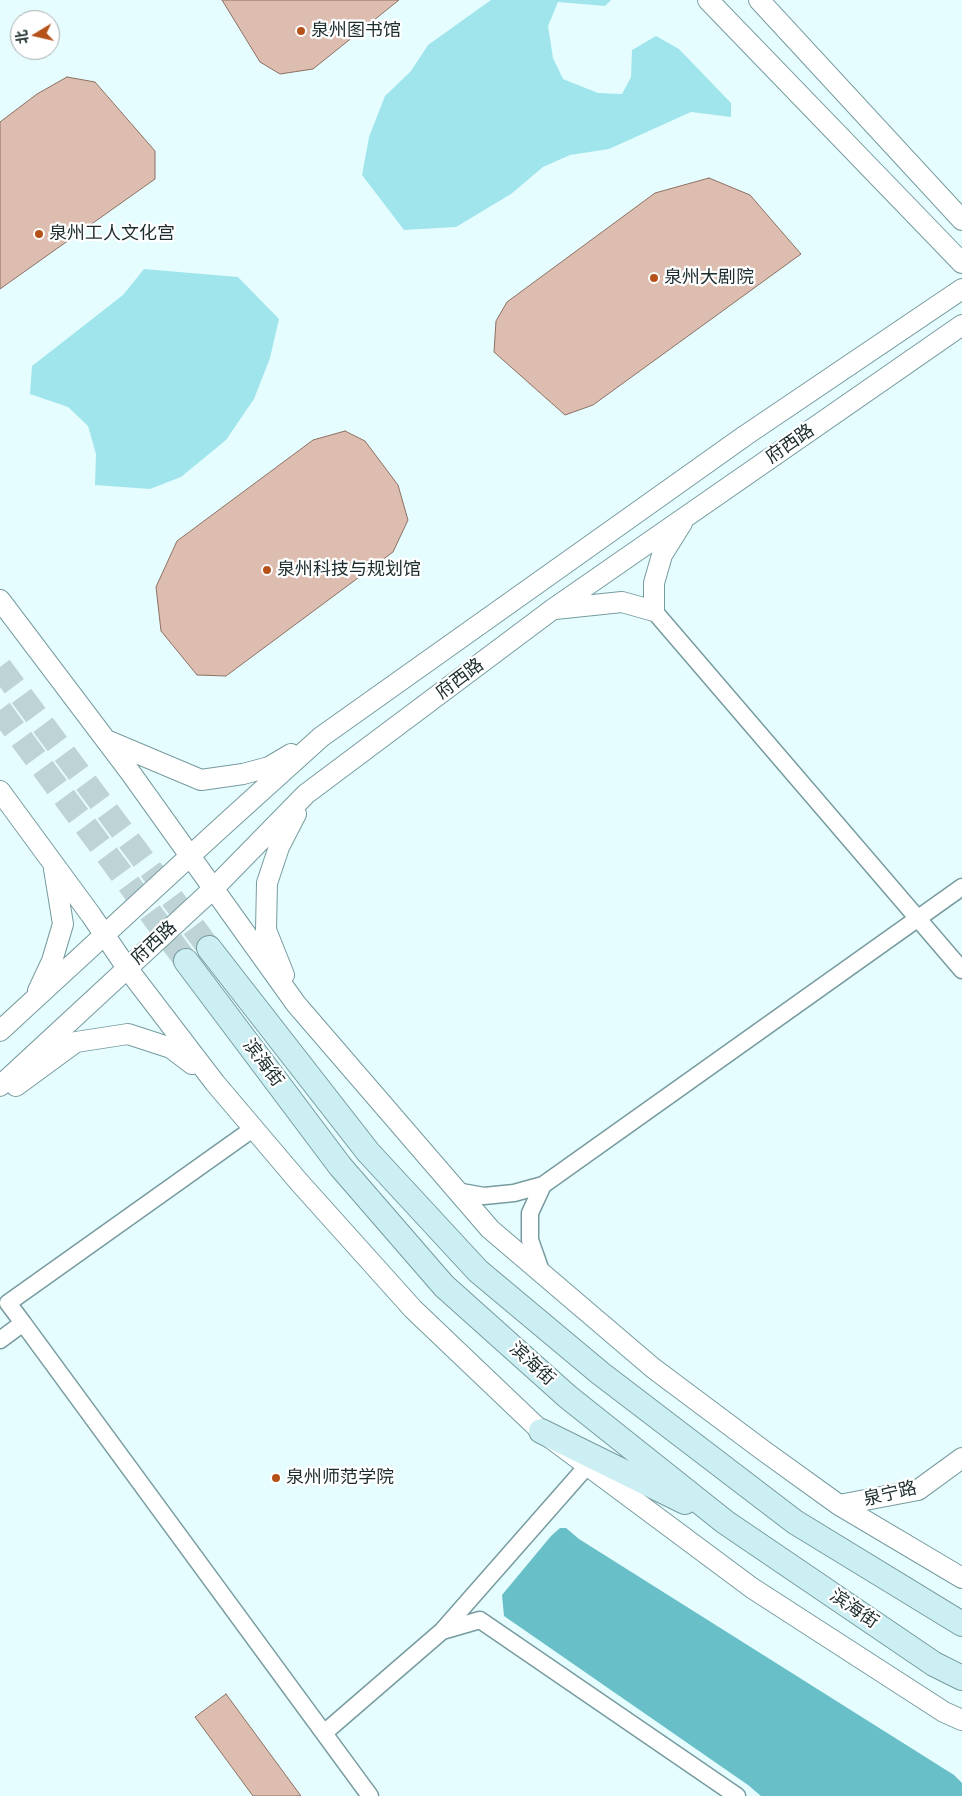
<!DOCTYPE html>
<html>
<head>
<meta charset="utf-8">
<style>
  body { margin:0 }
  #map { position:relative; width:962px; height:1796px; overflow:hidden; background:#e6fdff; font-family:Literata,"Noto Sans SC",serif }
  canvas { display:block }
  .north { position:absolute; left:10px; top:10px; width:50px; height:50px; box-sizing:border-box; background:#fff; border:1px solid #a4aaab; border-radius:50%; rotate:261deg; font-size:14px; font-weight:700; line-height:20px; text-align:center; color:#1c2b2d }
  .north::after { content:''; display:block; margin:auto; width:18px; height:22px; background:#b5521a; clip-path:polygon(50% 0,100% 100%,50% 72%,0 100%) }
</style>
</head>
<body>
<div id="map">
<canvas width="962" height="1796"></canvas>
<div class="north">北</div>
</div>
<script>
const g = document.querySelector('canvas').getContext('2d');
g.lineJoin = 'round';
function paint(path, color) {
  g.fillStyle = color;
  g.fill(path, 'evenodd');
}
function poly(rows) {
  const path = new Path2D();
  for (const r of rows) {
    path.moveTo(r[0], r[1]);
    for (let i = 2; i < r.length; i += 2) path.lineTo(r[i], r[i + 1]);
  }
  return path;
}
function strokePath(path, color, width, dash) {
  g.strokeStyle = color;
  g.lineWidth = width;
  g.lineCap = dash ? 'butt' : 'round';
  g.setLineDash(dash || []);
  g.stroke(path);
}
function label(font, color, halo, rows, align = 'center') {
  g.font = font + ' Literata,"Noto Sans SC",serif';
  g.lineWidth = 4.5;
  g.setLineDash([]);
  g.textBaseline = 'middle';
  g.strokeStyle = halo;
  g.fillStyle = color;
  for (const [text, x, y, turn = 0] of rows) {
    g.save();
    g.translate(x, y);
    g.rotate((+turn || 0) * Math.PI / 180);
    g.textAlign = isNaN(turn) ? turn : align;
    if (halo) g.strokeText(text, 0, 0);
    g.fillText(text, 0, 0);
    g.restore();
  }
}
paint(poly([
  [491,0,611,0,605,6,558,2,548,26,553,58,563,79,598,93,622,94,631,77,632,50,656,36,679,49,731,103,731,117,691,112,609,149,570,155,543,167,511,194,456,227,404,230,362,175,369,137,385,96,411,71,428,45],
  [144,269,238,277,279,319,270,358,254,399,226,440,181,477,150,489,95,485,96,454,88,426,68,407,30,394,32,366,123,295]
]), '#a1e5ec');
paint(poly([
  [560,1528,566,1528,579,1539,954,1775,962,1783,962,1796,761,1796,748,1785,504,1616,502,1595,551,1536]
]), '#69bfc8');
const building = poly([
  [222,0,399,0,313,69,280,74,260,62,222,0],
  [67,77,95,82,155,151,155,179,0,289,0,122,37,94,67,77],
  [709,178,750,195,801,254,593,405,565,415,494,352,496,321,507,302,655,193,709,178],
  [345,431,365,441,398,485,408,520,393,552,226,676,197,675,161,631,156,587,177,541,313,440,345,431],
  [226,1694,301,1796,253,1796,195,1717,226,1694]
]);
paint(building, '#dcbdaf');
strokePath(building, '#8c7164', 1);
strokePath(poly([
  [0,667,209,948],
  [0,710,186,961]
]), '#bed3d5', 24, [24, 12]);
const minor = poly([
  [654,611,962,970],
  [543,1185,962,887],
  [456,1191,484,1196,514,1193,543,1185,530,1213,530,1240,542,1274],
  [23,1323,8,1303,254,1128],
  [0,1340,23,1323,370,1796],
  [442,1631,587,1466],
  [324,1733,442,1631,480,1620,737,1796]
]);
const tertiary = poly([
  [708,0,962,263],
  [759,0,962,220],
  [0,600,130,772,296,1004,490,1229,653,1368,764,1451,839,1505,962,1578],
  [555,609,622,602,654,611,654,583,662,555,682,523],
  [106,740,201,780,243,774,269,767,291,754],
  [0,791,91,915,127,968,215,1083,299,1182,413,1309,541,1431,752,1588,944,1712,962,1720],
  [284,975,266,930,267,883,279,847,296,814],
  [38,991,52,961,63,924,54,869],
  [0,1031,215,833,321,737,746,435,962,289],
  [0,1086,213,889,306,794,553,609,962,325],
  [16,1086,76,1042,128,1034,171,1048,192,1064],
  [839,1505,918,1490,962,1458]
]);
const secondary = poly([
  [209,948,368,1152,478,1271,600,1373,795,1522,962,1624],
  [186,961,340,1166,444,1286,568,1397,725,1522,934,1664,962,1678],
  [541,1431,685,1502]
]);
strokePath(minor, '#779b9f', 19);
strokePath(tertiary, '#779b9f', 22);
strokePath(secondary, '#779b9f', 26);
strokePath(minor, '#fff', 16);
strokePath(tertiary, '#fff', 20);
strokePath(secondary, '#cceff3', 24);
for (const [x, y, r, color] of [
  [301,31,5,"#b5521a"],
  [39,234,5,"#b5521a"],
  [654,278,5,"#b5521a"],
  [267,570,5,"#b5521a"],
  [276,1478,5,"#b5521a"]
]) {
  const dot = new Path2D();
  dot.arc(x, y, r, 0, 2 * Math.PI);
  g.fillStyle = color;
  g.fill(dot);
  strokePath(dot, '#fff', 2);
}
label('18px', '#1c2b2d', '#fff', [
  ["泉州图书馆",311,31],
  ["泉州工人文化宫",49,234],
  ["泉州大剧院",664,278],
  ["泉州科技与规划馆",277,570],
  ["泉州师范学院",286,1478]
], 'left');
label('18px', '#1c2b2d', '#fff', [
  ["府西路",790,444,-35],
  ["府西路",460,679,-37],
  ["府西路",154,943,-43],
  ["滨海街",263,1063,53],
  ["滨海街",532,1364,42],
  ["泉宁路",890,1494,-13],
  ["滨海街",854,1609,34]
]);
</script>
</body>
</html>
